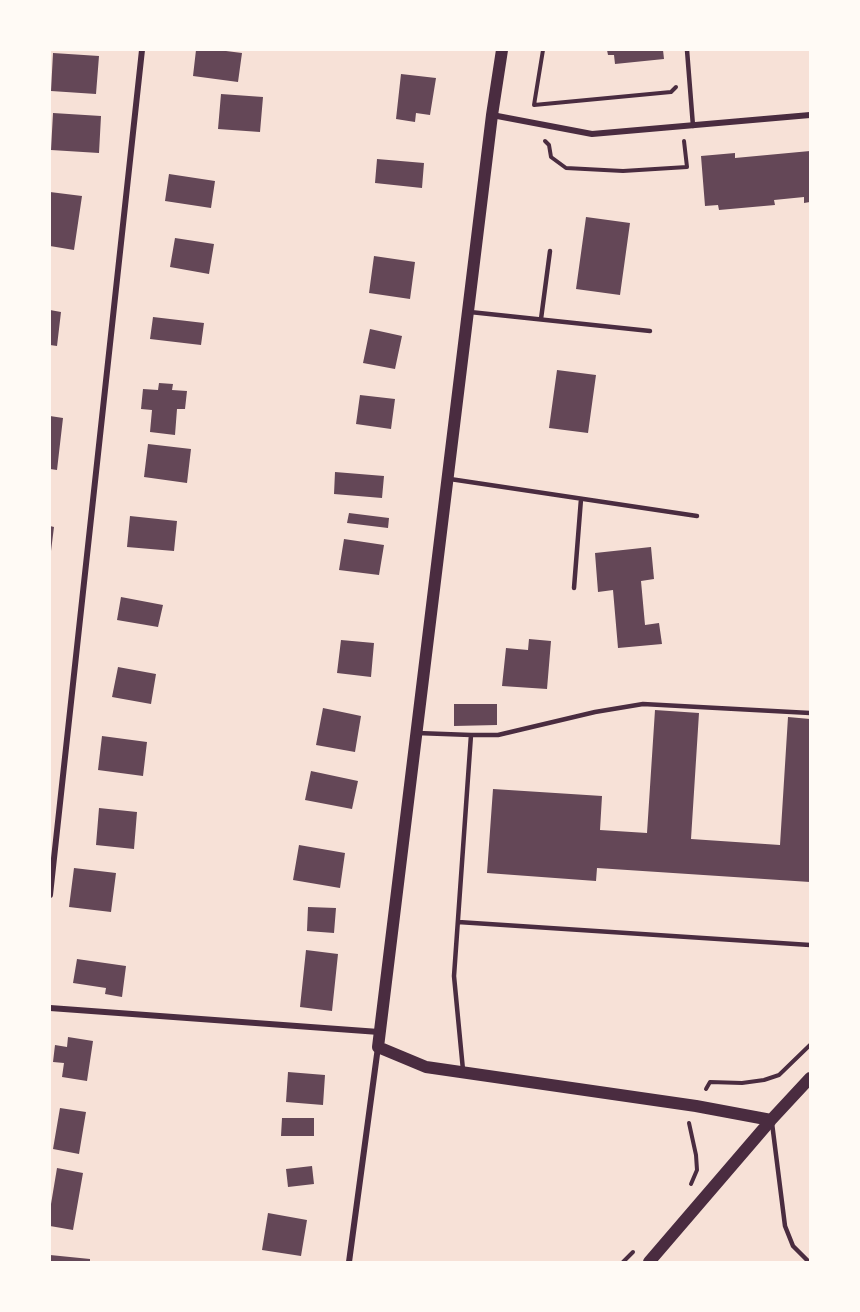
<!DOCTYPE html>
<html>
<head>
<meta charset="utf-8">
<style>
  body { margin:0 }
  #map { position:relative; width:860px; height:1312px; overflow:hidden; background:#f7e1d7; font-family:Barlow,sans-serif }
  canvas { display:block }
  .frame { position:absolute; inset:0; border:51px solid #fffaf5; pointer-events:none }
</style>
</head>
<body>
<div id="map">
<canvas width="860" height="1312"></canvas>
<div class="frame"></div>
</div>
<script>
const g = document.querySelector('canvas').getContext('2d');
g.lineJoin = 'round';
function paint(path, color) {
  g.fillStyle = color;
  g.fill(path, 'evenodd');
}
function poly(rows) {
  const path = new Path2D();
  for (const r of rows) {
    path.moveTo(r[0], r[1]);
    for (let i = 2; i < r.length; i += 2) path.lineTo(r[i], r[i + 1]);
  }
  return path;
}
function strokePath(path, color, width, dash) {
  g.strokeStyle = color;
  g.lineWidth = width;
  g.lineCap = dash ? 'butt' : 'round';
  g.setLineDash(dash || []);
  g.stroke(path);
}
paint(poly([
  [196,50,218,50,242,53,238,82,193,76],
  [607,50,663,50,664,59,615,64,614,55,608,55],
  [53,53,99,56,96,94,51,91],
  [401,74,436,78,430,115,416,113,415,122,396,119],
  [221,94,263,97,260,132,218,129],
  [53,113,101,116,99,153,51,150],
  [810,151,810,202,804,203,804,197,774,200,775,205,719,210,718,205,705,206,701,156,735,153,735,158],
  [377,159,424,163,422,188,375,183],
  [169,174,215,181,211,208,165,201],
  [50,192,82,196,74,250,50,246],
  [586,217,630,223,620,295,576,289],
  [175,238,214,244,209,274,170,267],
  [374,256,415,262,410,299,369,293],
  [50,310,61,312,57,346,50,345],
  [153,317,204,323,201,345,150,339],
  [370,329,402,336,395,369,363,363],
  [557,370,596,375,588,433,549,428],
  [159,383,173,384,172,390,187,391,185,409,177,409,175,435,150,432,152,410,141,409,143,389,158,390],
  [360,395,395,399,391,429,356,424],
  [50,416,63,418,57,470,50,469],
  [148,444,191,449,187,483,144,477],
  [335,472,384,476,382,498,334,494],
  [349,513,389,518,388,528,347,523],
  [130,516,177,521,174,551,127,547],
  [50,526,54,527,51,551,50,551],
  [344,539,384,545,379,575,339,570],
  [651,547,654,579,641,581,645,625,659,623,662,644,618,648,613,590,598,592,595,553],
  [121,597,163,605,158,627,117,620],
  [529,639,551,641,547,689,502,686,506,648,528,650],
  [341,640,374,643,371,677,337,673],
  [118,667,156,674,151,704,112,697],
  [454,704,497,704,497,725,454,726],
  [323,708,361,716,355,752,316,745],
  [655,710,699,713,691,839,780,845,788,717,810,719,810,882,597,868,596,881,487,873,493,789,602,796,600,830,647,833],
  [102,736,147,742,143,776,98,770],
  [311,771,358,781,352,809,305,800],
  [99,808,137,812,134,849,96,845],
  [299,845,345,853,340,888,293,880],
  [74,868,116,873,111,912,69,907],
  [308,907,336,908,334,933,307,931],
  [306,950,338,954,332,1011,300,1007],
  [77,959,126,966,122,997,105,994,106,988,73,983],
  [68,1037,93,1041,87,1081,62,1077,64,1063,53,1062,55,1045,67,1047],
  [288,1072,325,1075,323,1105,286,1102],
  [60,1108,86,1112,79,1154,53,1149],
  [282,1118,314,1118,314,1136,281,1136],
  [312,1166,314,1184,288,1187,286,1169],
  [57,1168,83,1173,73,1230,50,1226,50,1210],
  [268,1213,307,1220,301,1256,262,1250],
  [50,1255,90,1259,90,1262,50,1262]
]), '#644757');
strokePath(poly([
  [543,50,534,105,671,92,676,87],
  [545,141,549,145,551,157,566,168,623,171,687,167,684,141],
  [706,1089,710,1082,742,1083,764,1080,779,1075,810,1045],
  [689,1123,696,1155,697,1170,691,1184],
  [623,1262,633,1252]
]), '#4a2c40', 4);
strokePath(poly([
  [687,50,693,126],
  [470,312,650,331],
  [541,319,550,251],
  [450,479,697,516],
  [574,588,581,499],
  [417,733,471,735],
  [458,922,810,945],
  [463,1070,454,976,471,735,498,735,595,712,643,704,810,713],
  [772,1123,785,1226,793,1246,809,1262]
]), '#4a2c40', 4.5);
strokePath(poly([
  [492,115,592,134,810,115],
  [50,895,142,50],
  [50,1008,379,1032],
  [349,1262,378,1047]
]), '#4a2c40', 6);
strokePath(poly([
  [502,50,492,115,378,1047,426,1067,696,1106,771,1120],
  [649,1262,771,1120,810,1078]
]), '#4a2c40', 12);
</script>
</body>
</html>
